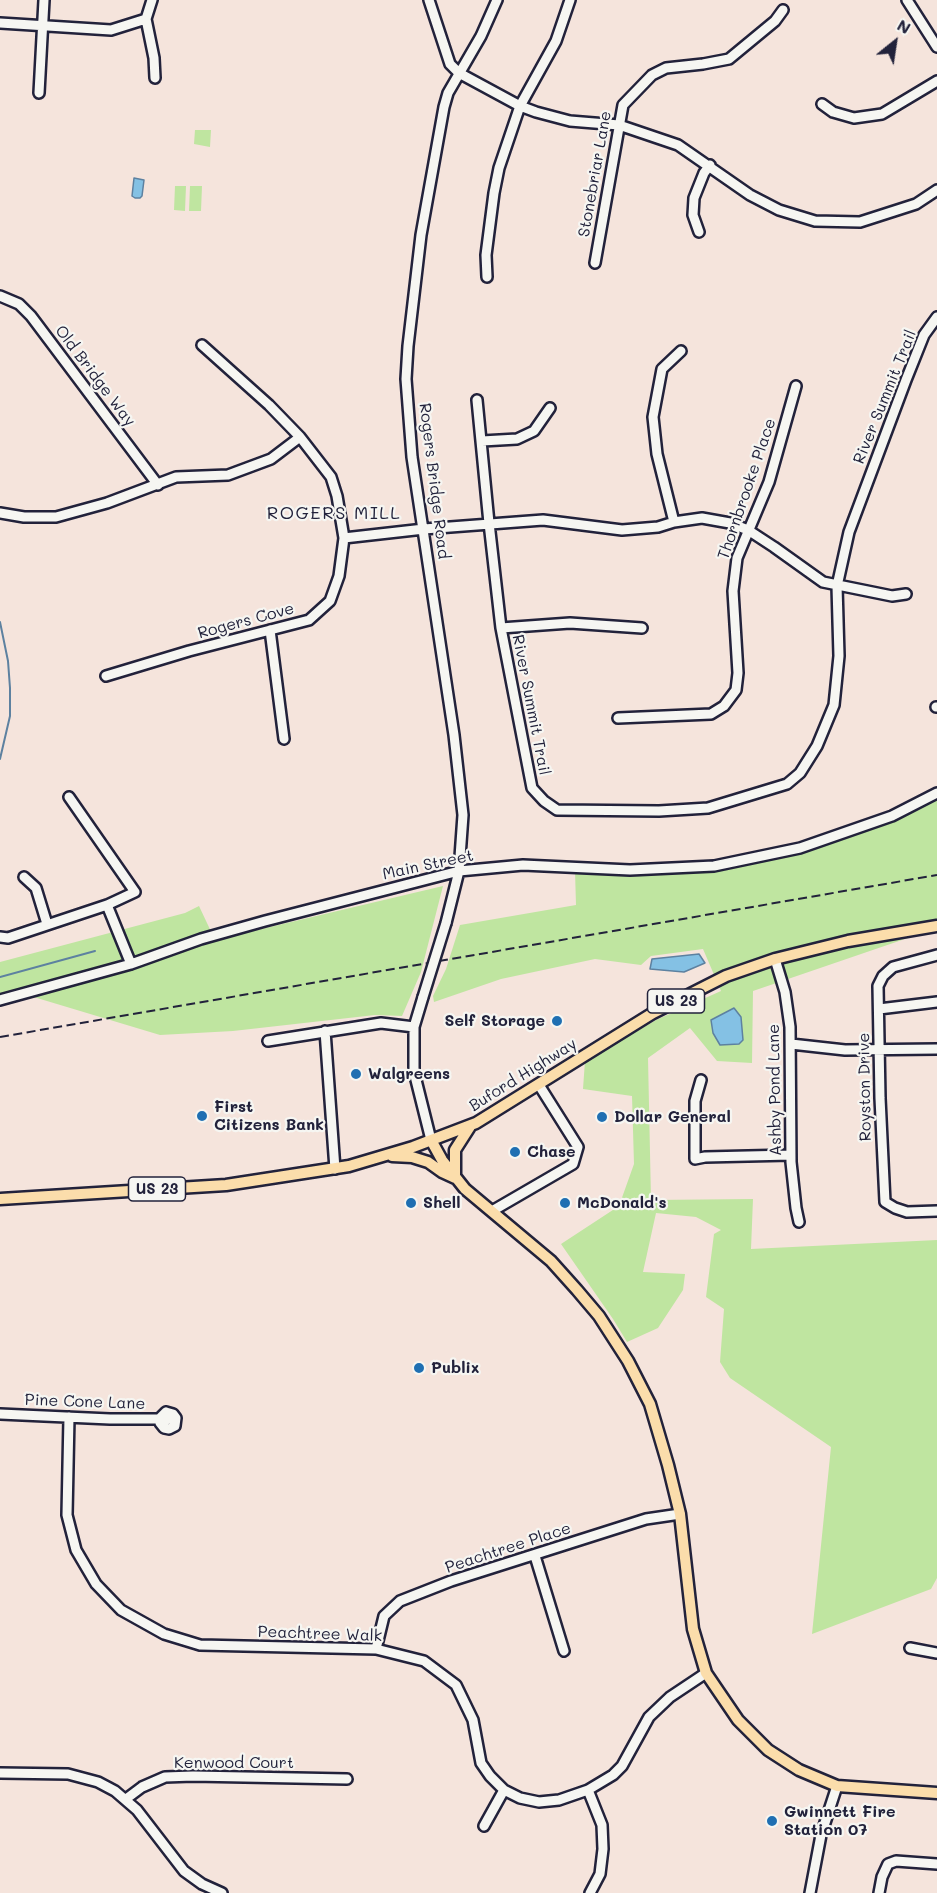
<!DOCTYPE html>
<html>
<head>
<meta charset="utf-8">
<style>
  body { margin:0 }
  #map { position:relative; width:937px; height:1893px; overflow:hidden; background:#f5e4dc; font-family:Mali,sans-serif }
  canvas { display:block }
  .north { position:absolute; left:865px; top:12px; width:60px; height:60px; -webkit-text-stroke:4px #f6f6f2; paint-order:stroke; rotate:30deg; font-size:16px; font-weight:700; line-height:24px; text-align:center; color:#22223b }
  .north::after { content:''; display:block; margin:auto; width:21px; height:27px; background:#22223b; clip-path:polygon(50% 0,100% 100%,50% 72%,0 100%) }
</style>
</head>
<body>
<div id="map">
<canvas width="937" height="1893"></canvas>
<div class="north">N</div>
</div>
<script>
const g = document.querySelector('canvas').getContext('2d');
g.lineJoin = 'round';
function paint(path, color) {
  g.fillStyle = color;
  g.fill(path, 'evenodd');
}
function poly(rows) {
  const path = new Path2D();
  for (const r of rows) {
    path.moveTo(r[0], r[1]);
    for (let i = 2; i < r.length; i += 2) path.lineTo(r[i], r[i + 1]);
  }
  return path;
}
function strokePath(path, color, width, dash) {
  g.strokeStyle = color;
  g.lineWidth = width;
  g.lineCap = dash ? 'butt' : 'round';
  g.setLineDash(dash || []);
  g.stroke(path);
}
function label(font, color, halo, rows, align = 'center') {
  g.font = font + ' Mali,sans-serif';
  g.lineWidth = 4.5;
  g.setLineDash([]);
  g.textBaseline = 'middle';
  g.strokeStyle = halo;
  g.fillStyle = color;
  for (const [text, x, y, turn = 0] of rows) {
    g.save();
    g.translate(x, y);
    g.rotate((+turn || 0) * Math.PI / 180);
    g.textAlign = isNaN(turn) ? turn : align;
    if (halo) g.strokeText(text, 0, 0);
    g.fillText(text, 0, 0);
    g.restore();
  }
}
paint(poly([
  [195,130,211,130,210,147,194,144],
  [175,186,186,186,185,211,174,210],
  [190,186,202,186,201,211,189,211],
  [937,800,937,928,753,991,752,1063,717,1061,690,1028,648,1058,651,1200,753,1199,751,1249,937,1240,937,1578,931,1589,812,1634,831,1447,730,1378,720,1362,724,1309,706,1297,714,1234,721,1230,696,1217,656,1213,643,1272,685,1274,683,1290,658,1328,627,1342,613,1319,561,1244,619,1206,634,1164,632,1096,583,1089,585,1061,656,1020,721,991,703,949,651,956,641,965,595,959,501,979,434,1002,433,996,446,969,460,925,576,905,575,871,728,866,885,821],
  [443,886,421,972,402,1016,375,1015,233,1031,160,1035,27,995,0,1000,0,962,185,913,199,906,215,940]
]), '#bfe5a0');
const water = poly([
  [134,178,144,180,142,196,140,198,135,198,132,196,134,178],
  [699,954,705,963,684,972,650,969,652,959,699,954],
  [734,1008,741,1017,743,1040,739,1044,720,1045,713,1033,711,1020,734,1008]
]);
paint(water, '#84c1e4');
strokePath(water, '#5d81a0', 1.5);
strokePath(poly([
  [0,622,8,661,10,688,10,716,0,759],
  [0,977,95,951]
]), '#5d81a0', 2);
const minor = poly([
  [429,0,450,64,459,73,520,106,536,112,570,121,619,125,678,145,750,195,779,210,815,221,860,222,916,204,937,190],
  [907,0,937,47],
  [146,19,154,58,155,78],
  [146,19,152,0],
  [0,23,111,30,146,19],
  [39,93,44,0],
  [822,104,833,112,854,118,882,114,937,81],
  [699,232,693,215,694,198,704,173,710,165],
  [595,263,623,105,652,75,666,68,703,64,729,59,775,21,783,10],
  [487,277,486,255,494,193,499,168,520,106,556,41,570,0],
  [0,296,19,304,31,316,158,485],
  [477,400,489,523,501,628,532,788,544,801,557,810,659,811,708,808,787,784,800,773,817,746,834,705,839,656,837,586,849,532,906,380,924,335,937,317],
  [482,441,517,439,534,431,550,408],
  [0,513,24,517,56,517,107,503,176,477,228,475,271,459,300,437],
  [674,522,657,454,653,417,662,369,681,351],
  [344,538,424,529,543,520,622,530,658,527,674,522,702,518,730,523,748,530,774,547,823,582,892,596,906,594],
  [501,628,570,623,642,628],
  [270,630,284,739],
  [106,676,189,651,309,620,330,601,339,576,344,538,337,496,331,477,300,437,269,405,202,345],
  [936,707,937,707],
  [618,718,711,714,724,706,736,690,738,673,733,591,737,558,769,482,796,386],
  [24,877,36,888,47,924],
  [107,905,131,964],
  [446,923,459,871,463,815,454,735,412,457,406,379,408,346,421,235,444,107,448,93,481,36,497,0],
  [0,937,8,938,107,905,135,892,69,797],
  [937,955,893,967,883,976,878,986,880,1098,885,1202,895,1208,907,1212,937,1211],
  [775,959,785,992,790,1027,791,1162,796,1208,799,1222],
  [423,997,414,1027,414,1072,431,1140],
  [0,1000,131,964,201,939,265,921,459,871,523,865,630,870,714,866,800,848,892,816,937,793],
  [879,1009,937,1002],
  [325,1031,335,1169],
  [268,1041,381,1023,414,1027],
  [791,1044,845,1050,937,1049],
  [701,1080,695,1101,695,1159,705,1157,791,1155],
  [492,1211,573,1164,578,1147,539,1085],
  [166,1412,173,1414,176,1418,175,1426,169,1429,164,1428,160,1423,169,1419,160,1418,166,1412],
  [0,1414,110,1419,169,1419],
  [69,1417,67,1515,76,1550,96,1584,121,1610,164,1634,200,1645,376,1649,424,1661,456,1685,473,1720,481,1763,490,1776,504,1790,520,1798,539,1802,559,1800,588,1790,613,1775,622,1766,649,1717,670,1697,706,1673],
  [535,1556,564,1651],
  [910,1648,937,1653],
  [376,1649,384,1616,400,1601,451,1581,646,1519,680,1514],
  [0,1773,68,1774,98,1782,115,1791,137,1810,184,1871,202,1884,222,1893],
  [588,1790,602,1825,603,1849,600,1874,590,1893],
  [126,1799,142,1787,165,1777,193,1776,347,1779],
  [484,1826,504,1790],
  [810,1893,821,1835,837,1786],
  [879,1893,882,1877,888,1864,896,1861,937,1864]
]);
const major = poly([
  [431,1140,442,1160,465,1189,551,1261,577,1290,599,1316,628,1361,650,1404,668,1465,680,1514,693,1629,706,1673,738,1720,768,1750,799,1770,837,1786,937,1793],
  [392,1156,412,1157,428,1162,442,1172,455,1178],
  [455,1177,455,1150,471,1125],
  [0,1199,226,1185,349,1166,413,1147,476,1123,653,1013,726,976,775,959,848,941,937,926]
]);
strokePath(minor, '#22223b', 14);
strokePath(major, '#22223b', 15);
strokePath(minor, '#f6f6f2', 9);
strokePath(major, '#fbddab', 10);
strokePath(poly([
  [0,1037,937,875]
]), '#22223b', 2, [9, 4.5]);
const minorBridge = poly([
  [423,997,446,923]
]);
strokePath(minorBridge, '#22223b', 14, []);
strokePath(minorBridge, '#f6f6f2', 9);
for (const [x, y, r, color] of [
  [557,1021,6,"#1f6fb2"],
  [356,1074,6,"#1f6fb2"],
  [202,1116,6,"#1f6fb2"],
  [602,1117,6,"#1f6fb2"],
  [515,1152,6,"#1f6fb2"],
  [411,1203,6,"#1f6fb2"],
  [565,1203,6,"#1f6fb2"],
  [419,1368,6,"#1f6fb2"],
  [772,1821,6,"#1f6fb2"]
]) {
  const dot = new Path2D();
  dot.arc(x, y, r, 0, 2 * Math.PI);
  g.fillStyle = color;
  g.fill(dot);
  strokePath(dot, '#f6f6f2', 2);
}
for (const [x, y, w] of [
  [676,1001,57],
  [157,1189,57]
]) {
  const box = new Path2D();
  box.roundRect(x - w / 2, y - 12, w, 24, 4.5);
  g.fillStyle = '#f6f6f2';
  g.fill(box);
  strokePath(box, '#22223b', 1.5);
}
label('bold 15px', '#22223b', null, [
  ["US 23",676,1001],
  ["US 23",157,1189]
]);
label('16px', '#22223b', '#f6f6f2', [
  ["Stonebriar Lane",595,174,-80],
  ["Old Bridge Way",95,376,53],
  ["River Summit Trail",885,397,-68],
  ["Rogers Bridge Road",434,481,83],
  ["Thornbrooke Place",747,489,-71],
  ["Rogers Cove",246,621,-15],
  ["River Summit Trail",531,705,79],
  ["Main Street",428,865,-12],
  ["Buford Highway",523,1075,-32],
  ["Royston Drive",865,1087,-91],
  ["Ashby Pond Lane",775,1090,-91],
  ["Pine Cone Lane",85,1402,2],
  ["Peachtree Place",508,1548,-18],
  ["Peachtree Walk",320,1634,2],
  ["Kenwood Court",234,1763]
]);
label('bold 16px', '#22223b', '#f6f6f2', [
  ["Self Storage",545,1021,"right"],
  ["Walgreens",368,1074],
  ["First",214,1107],
  ["Citizens Bank",214,1125],
  ["Dollar General",614,1117],
  ["Chase",527,1152],
  ["Shell",423,1203],
  ["McDonald's",577,1203],
  ["Publix",431,1368],
  ["Gwinnett Fire",784,1812],
  ["Station 07",784,1830]
], 'left');
g.letterSpacing = '1.5px';
label('18px', '#22223b', '#f6f6f2', [
  ["ROGERS MILL",334,513]
]);
g.letterSpacing = '0px';
</script>
</body>
</html>
